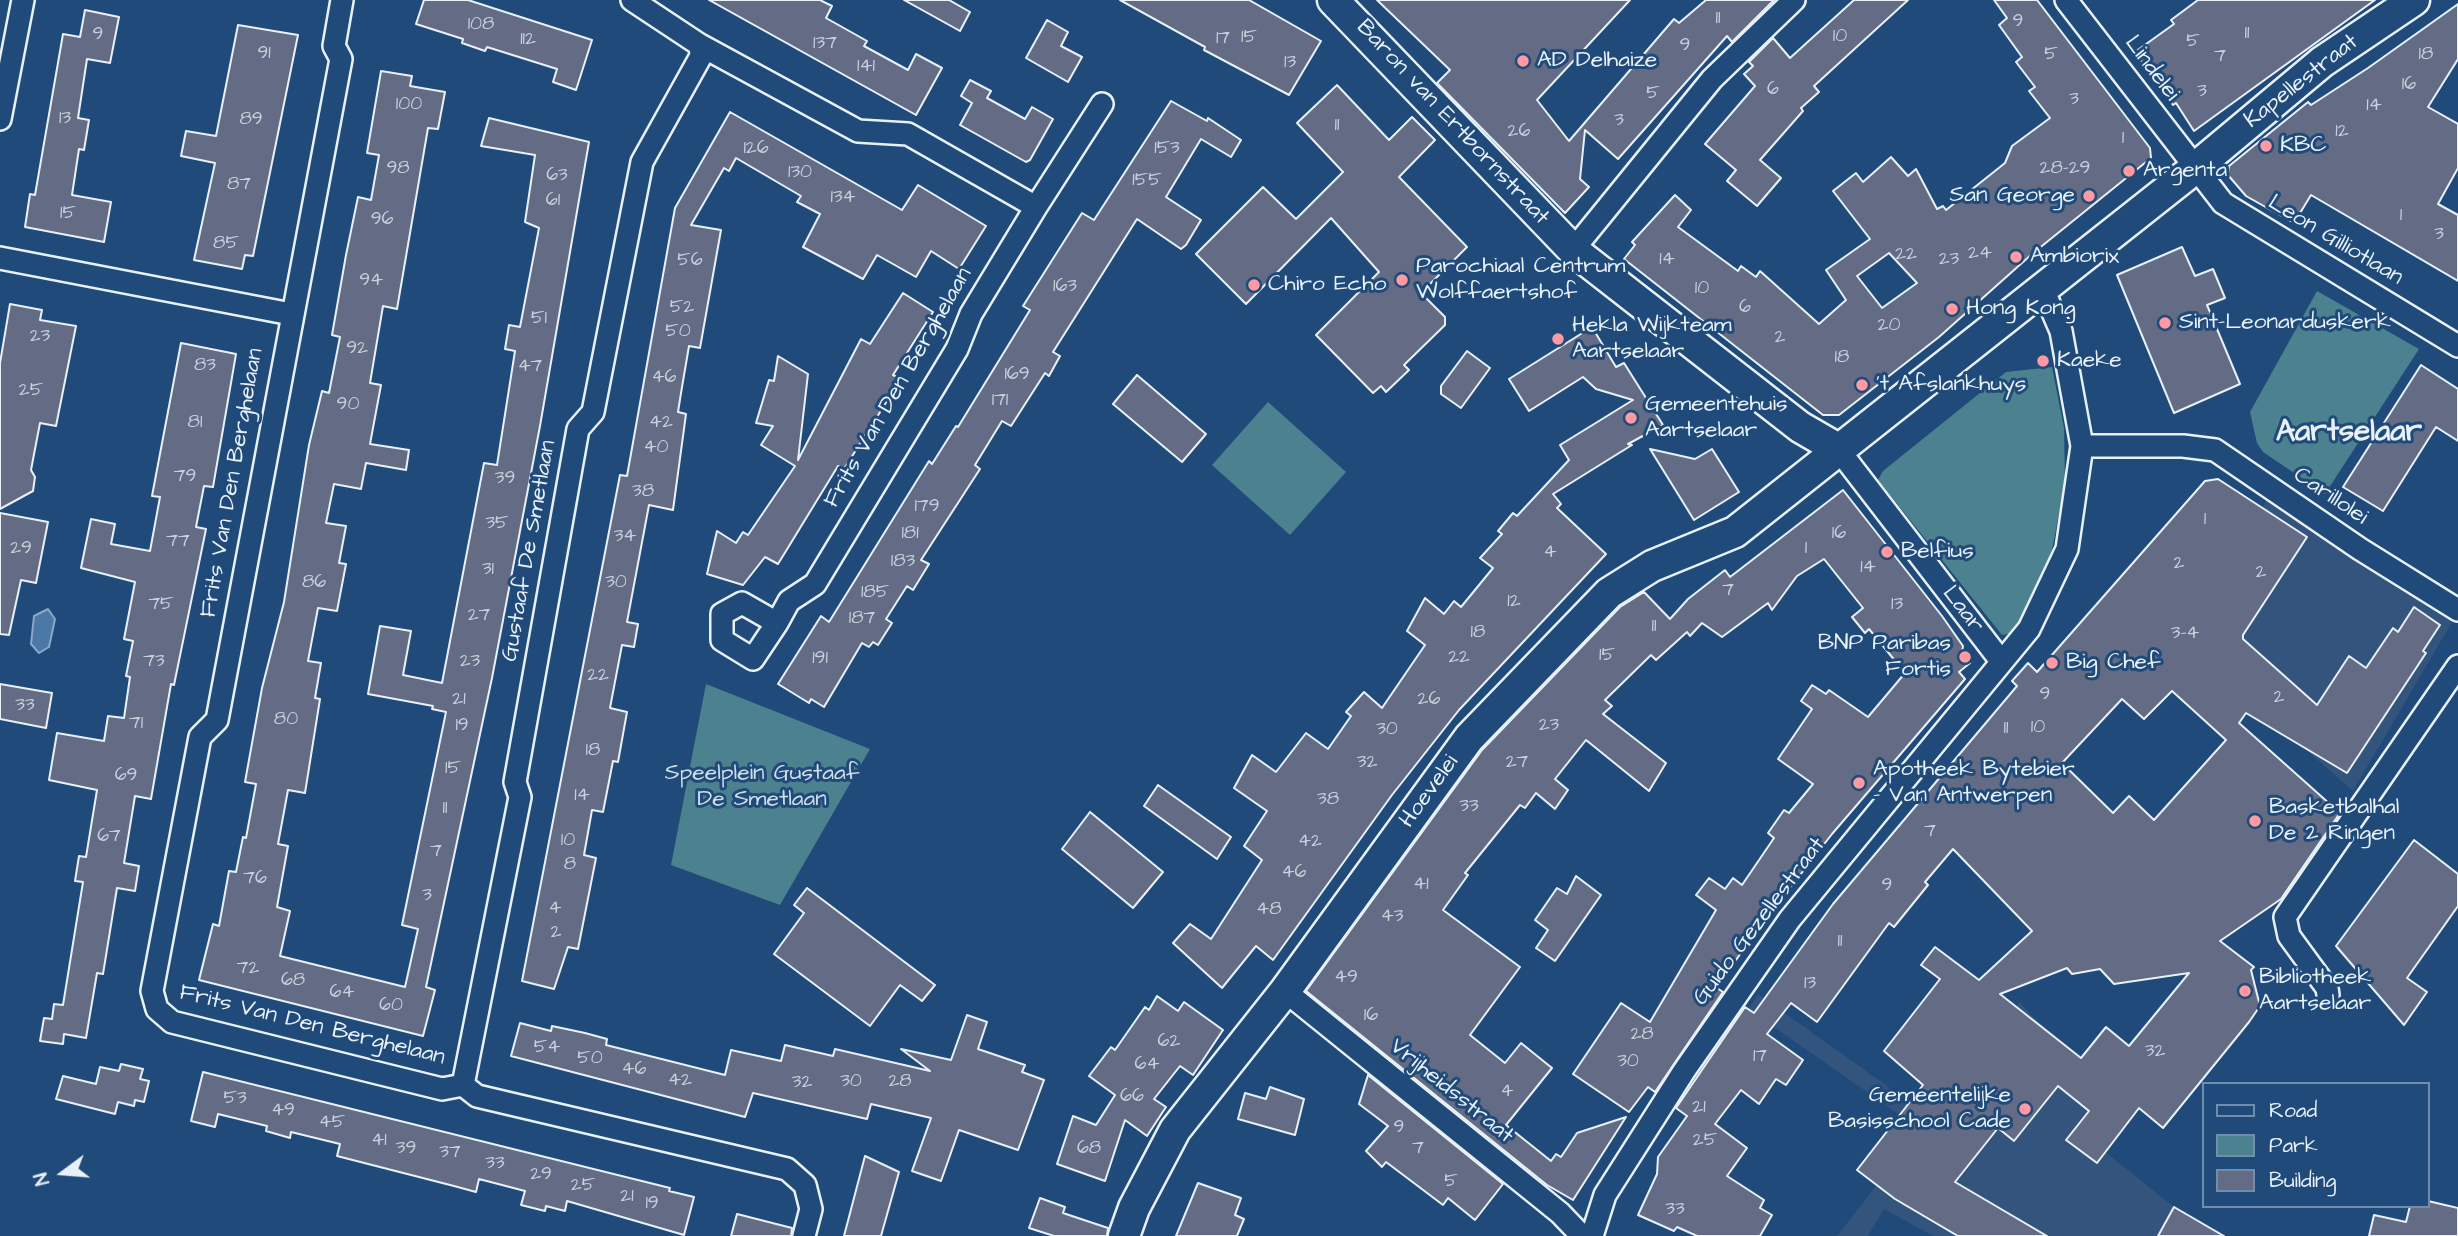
<!DOCTYPE html>
<html>
<head>
<meta charset="utf-8">
<style>
  body { margin:0 }
  #map { position:relative; width:2458px; height:1236px; overflow:hidden; background:#1f4a7a; font-family:"Architects Daughter",sans-serif }
  canvas { display:block }
  .legend { position:absolute; left:2202px; top:1082px; width:228px; height:126px; box-sizing:border-box; background:#1f4a7a; border:2px solid #6f8dac; margin:0; padding:9px 12px; list-style:none; font-size:21px; color:#e8f1f8 }
  .legend li { display:flex; align-items:center; gap:14px; height:35px }
  .legend b { width:35px; border:2px solid #6f8dac }
  .north { position:absolute; left:28px; top:1138px; width:70px; height:70px; -webkit-text-stroke:5px #1f4a7a; paint-order:stroke; rotate:254deg; font-size:19px; font-weight:700; line-height:28px; text-align:center; color:#e8f1f8 }
  .north::after { content:''; display:block; margin:auto; width:24px; height:32px; background:#e8f1f8; clip-path:polygon(50% 0,100% 100%,50% 72%,0 100%) }
</style>
</head>
<body>
<div id="map">
<canvas width="2458" height="1236"></canvas>
<ul class="legend">
<li><b style="height:9px;background:#1f4a7a"></b>Road</li>
<li><b style="height:19px;background:#4c818f"></b>Park</li>
<li><b style="height:19px;background:#636c84"></b>Building</li>
</ul>
<div class="north">N</div>
</div>
<script>
const g = document.querySelector('canvas').getContext('2d');
g.lineJoin = 'round';
function paint(path, color) {
  g.fillStyle = color;
  g.fill(path, 'evenodd');
}
function poly(rows) {
  const path = new Path2D();
  for (const r of rows) {
    path.moveTo(r[0], r[1]);
    for (let i = 2; i < r.length; i += 2) path.lineTo(r[i], r[i + 1]);
  }
  return path;
}
function strokePath(path, color, width, dash) {
  g.strokeStyle = color;
  g.lineWidth = width;
  g.lineCap = dash ? 'butt' : 'round';
  g.setLineDash(dash || []);
  g.stroke(path);
}
function label(font, color, halo, rows, align = 'center') {
  g.font = font + ' "Architects Daughter",sans-serif';
  g.lineWidth = 6;
  g.setLineDash([]);
  g.textBaseline = 'middle';
  g.strokeStyle = halo;
  g.fillStyle = color;
  for (const [text, x, y, turn = 0] of rows) {
    g.save();
    g.translate(x, y);
    g.rotate((+turn || 0) * Math.PI / 180);
    g.textAlign = isNaN(turn) ? turn : align;
    if (halo) g.strokeText(text, 0, 0);
    g.fillText(text, 0, 0);
    g.restore();
  }
}
paint(poly([
  [2267,500,2452,622,2353,791,2229,682,2202,620,2237,549],
  [1758,994,1928,1115,2020,1002,2033,1017,2127,1096,2093,1142,2174,1207,2224,1236,1933,1236,1884,1209,1868,1236,1837,1236,1920,1129,1748,1009]
]), '#33547d');
paint(poly([
  [2317,291,2419,349,2325,494,2263,452,2257,443,2250,412],
  [2052,367,2064,428,2065,483,2052,550,2029,607,2014,633,2002,635,1878,480,1883,471,2006,372],
  [1268,402,1346,472,1290,535,1212,465],
  [706,684,870,749,780,905,671,865]
]), '#4c818f');
const water = poly([
  [48,609,55,619,49,647,39,653,31,644,34,616,48,609]
]);
paint(water, '#4b78a7');
strokePath(water, '#8aa8c7', 2);
const building = poly([
  [424,0,468,0,592,40,576,90,553,82,557,69,487,47,485,51,462,43,463,39,416,24,424,0],
  [709,0,820,0,832,6,826,18,867,41,864,46,908,70,916,54,942,68,916,115,709,0],
  [904,0,949,0,970,12,960,31,904,0],
  [1120,0,1249,0,1321,41,1289,95,1204,50,1205,47,1120,0],
  [1377,0,1630,0,1537,100,1569,141,1674,19,1679,23,1706,0,1774,0,1732,42,1727,36,1618,159,1585,130,1580,179,1589,187,1565,213,1437,83,1450,70,1377,0],
  [1854,0,1908,0,1814,86,1819,92,1801,108,1803,111,1760,160,1781,178,1757,206,1727,181,1736,170,1705,144,1755,86,1744,74,1753,66,1749,62,1773,38,1790,58,1854,0],
  [1994,0,2037,0,2150,148,2151,158,2032,254,1939,337,1839,415,1823,415,1624,259,1635,245,1632,242,1675,195,1691,210,1678,227,1738,271,1741,266,1756,277,1760,271,1819,324,1846,300,1826,270,1870,239,1833,191,1856,173,1863,182,1891,157,1908,176,1916,169,1937,209,1943,206,1946,210,2005,163,2012,146,2050,118,2029,91,2035,87,2016,62,2022,57,1999,25,2007,18,1994,0],
  [1889,253,1917,283,1882,308,1857,276,1889,253],
  [2198,0,2375,0,2194,131,2176,103,2173,105,2135,52,2174,24,2171,20,2198,0],
  [2458,4,2458,59,2428,107,2458,124,2458,168,2438,204,2458,215,2458,281,2311,195,2294,223,2246,196,2228,175,2229,166,2308,102,2311,105,2368,68,2458,4],
  [85,10,119,17,110,63,87,59,78,118,89,120,84,150,79,149,72,195,111,202,104,242,25,227,30,194,35,195,63,34,80,37,85,10],
  [1047,20,1068,32,1061,46,1082,57,1068,82,1026,58,1047,20],
  [238,25,298,35,253,256,245,255,242,269,194,260,215,163,181,156,186,131,216,136,238,25],
  [381,71,412,76,410,86,445,92,438,129,428,128,397,309,383,306,370,383,381,385,370,444,409,450,406,470,366,463,361,489,334,484,326,523,346,526,339,563,346,564,337,611,318,608,308,661,321,663,315,698,320,699,305,793,288,790,278,844,288,846,277,907,290,911,280,956,405,987,418,929,402,925,446,712,432,709,433,706,368,694,380,626,411,631,403,675,442,683,484,463,497,465,515,351,505,349,509,325,520,327,539,228,525,222,535,155,481,146,489,118,589,142,540,426,492,678,426,987,435,990,423,1036,199,980,213,924,219,926,229,871,236,872,243,837,246,838,256,784,245,782,262,688,284,602,309,445,322,391,329,393,340,337,332,335,346,255,358,197,371,200,379,155,367,153,381,71],
  [970,80,991,91,987,98,1025,119,1032,107,1053,119,1030,160,1026,162,960,125,972,103,961,96,970,80],
  [1337,85,1389,140,1412,117,1435,140,1399,177,1467,247,1421,293,1445,317,1445,325,1404,365,1409,370,1386,392,1381,386,1373,393,1316,335,1379,272,1331,218,1246,304,1196,254,1263,187,1296,219,1343,172,1297,123,1337,85],
  [1171,101,1207,121,1208,118,1241,140,1231,157,1201,139,1166,197,1201,220,1186,245,1181,249,1137,219,1053,352,1060,356,1049,376,1045,373,1011,426,1002,421,975,465,980,469,921,560,929,564,913,590,907,586,886,619,892,623,878,645,873,642,869,647,862,643,824,707,811,699,809,703,778,684,821,616,829,622,929,461,932,464,956,426,958,427,1030,310,1023,306,1082,213,1094,220,1171,101],
  [730,112,902,210,918,185,986,226,959,269,931,251,916,277,877,255,863,279,803,247,820,214,797,202,801,196,736,158,729,171,724,168,691,225,721,230,700,348,689,346,681,393,678,412,686,414,673,510,649,505,627,622,638,624,634,647,622,645,610,708,627,712,618,762,613,761,603,812,592,810,584,855,596,858,578,949,568,947,554,989,522,981,620,475,627,476,675,208,730,112],
  [2182,247,2195,276,2213,269,2225,298,2207,305,2240,384,2174,413,2117,275,2182,247],
  [903,293,933,312,893,375,901,379,844,469,838,466,778,564,765,557,743,585,707,574,717,531,736,543,743,532,748,535,795,466,761,445,773,426,756,423,769,380,774,381,778,356,808,374,798,460,861,339,870,344,903,293],
  [10,304,42,310,40,320,76,326,56,426,40,423,31,470,35,477,33,491,0,509,0,363,10,304],
  [1592,327,1616,367,1624,363,1663,425,1628,444,1632,445,1553,494,1561,504,1557,508,1606,554,1459,710,1392,795,1273,960,1256,946,1222,988,1173,943,1190,924,1211,939,1262,860,1244,846,1267,811,1234,788,1252,755,1276,772,1306,733,1328,749,1351,716,1346,712,1364,692,1382,708,1425,645,1407,631,1425,598,1444,614,1454,601,1461,607,1493,568,1480,558,1502,534,1498,531,1513,513,1517,516,1569,460,1560,445,1633,400,1596,389,1583,377,1529,411,1509,379,1592,327],
  [181,343,236,354,213,487,204,486,196,527,206,529,174,685,171,684,151,799,135,796,124,863,139,866,135,891,117,888,103,974,97,973,86,1038,64,1034,63,1044,40,1041,44,1018,52,1019,54,1004,63,1005,83,882,75,881,79,856,86,857,97,790,49,780,57,733,104,741,108,716,124,718,130,677,126,676,133,641,124,639,135,582,81,568,91,519,115,524,111,544,150,551,160,497,152,496,181,343],
  [1467,351,1490,368,1461,408,1441,394,1441,386,1467,351],
  [2421,365,2458,389,2458,441,2436,427,2383,511,2343,487,2421,365],
  [1137,375,1206,434,1182,462,1113,404,1137,375],
  [1650,449,1695,459,1712,449,1739,492,1694,520,1650,449],
  [2218,479,2307,537,2243,635,2243,639,2317,705,2349,656,2366,668,2393,628,2398,632,2414,607,2440,625,2423,651,2426,653,2347,773,2246,713,2239,723,2340,813,2281,899,2220,941,2254,967,2251,970,2260,1006,2249,1022,2163,1128,2139,1108,2097,1163,2066,1140,2089,1111,2058,1086,2014,1141,1998,1128,1955,1182,2047,1236,1958,1236,1895,1199,1857,1170,1923,1085,1884,1051,1940,979,1921,965,1935,947,1979,980,2032,931,1953,849,1925,882,1928,885,1894,927,1889,923,1817,1022,1791,1003,1767,1034,1803,1060,1786,1085,1776,1079,1759,1104,1741,1090,1715,1124,1747,1148,1727,1176,1764,1200,1760,1208,1772,1215,1760,1236,1697,1236,1677,1227,1674,1231,1638,1215,1657,1174,1658,1157,1687,1116,1676,1108,1745,1007,1754,1013,1833,904,2017,686,2012,681,2028,663,2037,672,2205,481,2218,479],
  [2172,691,2226,740,2154,820,2129,796,2113,813,2062,763,2122,699,2144,719,2172,691],
  [2067,968,2072,974,2100,969,2114,984,2189,973,2129,1046,2106,1027,2081,1058,2000,994,2067,968],
  [1843,490,1942,616,1963,646,1962,652,1970,663,1959,672,1965,679,1832,834,1751,938,1717,988,1723,992,1655,1092,1648,1087,1629,1112,1573,1074,1621,1003,1650,1022,1716,910,1696,895,1709,878,1725,889,1733,878,1742,885,1774,838,1768,833,1784,810,1789,813,1813,784,1778,759,1812,709,1801,701,1812,685,1826,694,1829,690,1868,717,1905,673,1869,629,1865,633,1852,617,1863,608,1824,559,1797,576,1772,610,1768,603,1722,637,1702,623,1690,636,1687,632,1656,660,1651,655,1605,700,1612,706,1603,714,1666,763,1649,791,1586,740,1555,779,1568,790,1555,809,1536,793,1525,808,1520,805,1465,873,1468,875,1443,910,1520,967,1470,1035,1505,1063,1521,1043,1552,1068,1506,1125,1551,1161,1556,1154,1561,1157,1577,1133,1626,1117,1573,1200,1547,1185,1306,991,1482,750,1620,607,1644,592,1670,619,1688,599,1725,570,1730,577,1843,490],
  [0,513,48,522,36,583,21,580,9,635,0,634,0,513],
  [0,684,52,693,46,728,0,719,0,684],
  [1158,785,1231,837,1217,859,1144,806,1158,785],
  [1090,812,1163,872,1133,908,1062,849,1090,812],
  [2414,840,2458,874,2458,906,2407,978,2427,992,2404,1025,2336,946,2414,840],
  [1576,876,1601,895,1555,961,1536,948,1548,930,1535,920,1557,888,1567,894,1576,876],
  [807,888,935,985,922,1001,900,985,870,1026,774,954,804,913,794,905,807,888],
  [1157,996,1178,1011,1184,1002,1223,1030,1193,1075,1180,1066,1154,1099,1166,1107,1147,1136,1125,1120,1105,1181,1057,1164,1073,1116,1096,1125,1115,1095,1089,1076,1111,1047,1115,1050,1145,1007,1149,1010,1157,996],
  [967,1015,987,1022,978,1049,1025,1065,1022,1072,1044,1080,1018,1150,959,1130,941,1181,912,1171,931,1118,871,1104,867,1119,753,1093,745,1117,511,1056,520,1023,551,1031,552,1026,585,1033,607,1039,606,1045,725,1075,731,1050,781,1061,785,1045,833,1056,835,1049,930,1071,901,1049,951,1060,967,1015],
  [121,1064,143,1069,140,1079,149,1081,144,1102,135,1100,134,1106,118,1102,115,1114,56,1099,63,1076,96,1084,100,1067,119,1071,121,1064],
  [203,1072,670,1188,669,1191,694,1197,684,1235,567,1201,565,1211,546,1206,545,1211,521,1205,525,1191,479,1179,476,1192,454,1186,337,1156,340,1144,291,1132,290,1138,266,1131,267,1126,218,1114,215,1127,191,1121,203,1072],
  [1368,1075,1503,1184,1475,1220,1448,1198,1443,1205,1386,1162,1382,1167,1366,1151,1388,1126,1359,1104,1368,1075],
  [1270,1087,1304,1099,1295,1135,1238,1119,1245,1093,1266,1099,1270,1087],
  [865,1156,899,1172,881,1236,844,1236,865,1156],
  [1198,1183,1241,1198,1235,1215,1244,1219,1237,1236,1176,1236,1198,1183],
  [1040,1198,1065,1207,1063,1213,1108,1228,1107,1236,1054,1236,1029,1228,1040,1198],
  [2428,1201,2458,1208,2458,1236,2369,1236,2374,1215,2406,1222,2410,1206,2428,1206,2428,1201],
  [2174,1207,2224,1236,2158,1236,2174,1207],
  [737,1214,792,1228,791,1236,731,1236,737,1214]
]);
paint(building, '#636c84');
strokePath(building, '#e8f1f8', 2);
const street = poly([
  [342,0,334,46,341,59,217,720,200,737,152,991,157,1009,172,1022,442,1089,463,1085,477,1096,787,1169,805,1185,811,1209,804,1236],
  [632,0,700,45,858,131,908,134,1036,207,1102,104],
  [2066,0,2223,203,2458,346],
  [0,119,23,0],
  [1573,250,1712,79,1794,0],
  [0,258,291,314],
  [2082,446,2183,446,2215,450,2360,549,2458,610],
  [1838,449,2001,661],
  [777,623,753,659,722,640,722,614,742,603,777,623,789,601,815,584,957,349,971,314,1036,207],
  [1285,991,1560,1213,1582,1236],
  [2328,995,2327,988,2289,936,2285,917,2458,666],
  [463,1085,520,797,515,782,578,429,593,412,642,162,701,56,700,45],
  [1592,1236,1605,1195,1684,1071,1790,919,2029,629,2067,549,2082,446,2061,331,2042,287]
]);
const secondary = poly([
  [1333,0,1573,250,1800,427,1838,449],
  [1124,1236,1134,1208,1175,1130,1285,991,1469,738,1609,593,1652,566,1735,532,2194,169,2322,62,2414,0]
]);
strokePath(street, '#e8f1f8', 26);
strokePath(secondary, '#e8f1f8', 35);
strokePath(street, '#1f4a7a', 21);
strokePath(secondary, '#1f4a7a', 30);
for (const [x, y, r, color] of [
  [1523,61,7,"#ff9aa2"],
  [2266,146,7,"#ff9aa2"],
  [2129,171,7,"#ff9aa2"],
  [2089,196,7,"#ff9aa2"],
  [2016,257,7,"#ff9aa2"],
  [1402,280,7,"#ff9aa2"],
  [1254,285,7,"#ff9aa2"],
  [1952,309,7,"#ff9aa2"],
  [2165,323,7,"#ff9aa2"],
  [1558,339,7,"#ff9aa2"],
  [2043,361,7,"#ff9aa2"],
  [1862,385,7,"#ff9aa2"],
  [1631,418,7,"#ff9aa2"],
  [1887,552,7,"#ff9aa2"],
  [1965,657,7,"#ff9aa2"],
  [2052,663,7,"#ff9aa2"],
  [1859,783,7,"#ff9aa2"],
  [2255,821,7,"#ff9aa2"],
  [2245,991,7,"#ff9aa2"],
  [2025,1109,7,"#ff9aa2"]
]) {
  const dot = new Path2D();
  dot.arc(x, y, r, 0, 2 * Math.PI);
  g.fillStyle = color;
  g.fill(dot);
  strokePath(dot, '#1f4a7a', 2.5);
}
label('19px', '#c7d0db', null, [
  ["11",1718,19],
  ["9",2018,22],
  ["108",481,25],
  ["11",2247,34],
  ["9",98,35],
  ["10",1840,37],
  ["15",1249,38],
  ["17",1223,39],
  ["112",528,40],
  ["5",2193,42],
  ["137",825,44],
  ["9",1685,46],
  ["91",264,54],
  ["5",2051,55],
  ["18",2426,55],
  ["7",2220,57],
  ["13",1290,63],
  ["141",866,67],
  ["16",2409,85],
  ["6",1773,90],
  ["3",2202,92],
  ["5",1653,94],
  ["3",2074,100],
  ["100",409,105],
  ["14",2374,106],
  ["13",65,119],
  ["89",251,120],
  ["3",1619,121],
  ["11",1337,126],
  ["26",1519,132],
  ["12",2342,132],
  ["1",2123,139],
  ["126",756,149],
  ["153",1167,149],
  ["98",398,169],
  ["28-29",2065,169],
  ["130",800,173],
  ["63",557,176],
  ["155",1147,181],
  ["87",239,185],
  ["134",843,198],
  ["61",553,201],
  ["15",68,214],
  ["1",2401,216],
  ["96",382,220],
  ["3",2439,235],
  ["85",226,244],
  ["24",1980,254],
  ["22",1906,255],
  ["14",1667,260],
  ["23",1949,260],
  ["56",690,261],
  ["94",371,281],
  ["163",1065,287],
  ["10",1702,289],
  ["52",682,308],
  ["6",1745,308],
  ["51",539,319],
  ["20",1889,326],
  ["50",678,332],
  ["23",40,337],
  ["2",1780,338],
  ["92",357,349],
  ["18",1842,358],
  ["83",205,366],
  ["47",530,367],
  ["169",1017,375],
  ["46",664,378],
  ["25",31,391],
  ["171",1000,401],
  ["90",348,405],
  ["81",195,423],
  ["42",661,423],
  ["40",656,448],
  ["79",185,477],
  ["39",505,479],
  ["38",643,492],
  ["179",927,507],
  ["1",2205,520],
  ["35",497,524],
  ["181",910,534],
  ["16",1839,534],
  ["34",625,537],
  ["77",178,542],
  ["29",21,549],
  ["1",1806,549],
  ["4",1550,553],
  ["183",903,562],
  ["2",2179,564],
  ["14",1868,568],
  ["31",488,570],
  ["2",2261,573],
  ["86",314,583],
  ["30",616,583],
  ["7",1728,591],
  ["185",875,593],
  ["12",1514,602],
  ["75",161,605],
  ["13",1897,605],
  ["27",479,616],
  ["187",862,619],
  ["11",1654,627],
  ["18",1478,633],
  ["3-4",2185,634],
  ["15",1607,656],
  ["22",1459,658],
  ["191",820,659],
  ["73",154,662],
  ["23",470,662],
  ["22",598,676],
  ["9",2045,695],
  ["2",2279,698],
  ["21",459,700],
  ["26",1429,700],
  ["33",25,706],
  ["80",286,720],
  ["71",136,724],
  ["19",462,726],
  ["23",1549,726],
  ["10",2038,728],
  ["11",2006,729],
  ["30",1387,730],
  ["18",593,751],
  ["32",1367,763],
  ["27",1517,763],
  ["15",453,769],
  ["69",126,776],
  ["14",582,796],
  ["38",1328,800],
  ["33",1469,807],
  ["11",445,809],
  ["7",1930,832],
  ["67",109,837],
  ["10",568,841],
  ["42",1310,842],
  ["7",436,852],
  ["8",570,865],
  ["46",1294,873],
  ["76",255,879],
  ["41",1421,885],
  ["9",1887,886],
  ["3",427,896],
  ["4",555,909],
  ["48",1269,910],
  ["43",1392,917],
  ["2",556,933],
  ["11",1840,942],
  ["72",248,969],
  ["49",1346,978],
  ["68",293,981],
  ["13",1810,984],
  ["64",342,993],
  ["60",391,1006],
  ["16",1371,1016],
  ["28",1642,1035],
  ["62",1169,1042],
  ["54",547,1048],
  ["32",2155,1052],
  ["17",1760,1057],
  ["50",590,1059],
  ["30",1628,1062],
  ["64",1147,1065],
  ["46",634,1070],
  ["42",680,1081],
  ["30",851,1082],
  ["28",900,1082],
  ["32",802,1083],
  ["4",1507,1092],
  ["66",1132,1097],
  ["53",235,1099],
  ["21",1699,1108],
  ["49",283,1111],
  ["45",332,1123],
  ["9",1399,1128],
  ["41",379,1141],
  ["25",1705,1141],
  ["39",406,1149],
  ["68",1089,1149],
  ["7",1418,1149],
  ["37",450,1153],
  ["33",495,1164],
  ["29",541,1175],
  ["5",1451,1182],
  ["25",583,1186],
  ["21",627,1197],
  ["19",652,1204],
  ["33",1675,1210]
]);
label('23px', '#e8f1f8', '#1f4a7a', [
  ["AD Delhaize",1537,61],
  ["KBC",2280,146],
  ["Argenta",2143,171],
  ["San George",2075,196,"right"],
  ["Ambiorix",2030,257],
  ["Parochiaal Centrum",1416,267],
  ["Wolffaertshof",1416,293],
  ["Chiro Echo",1268,285],
  ["Hong Kong",1966,309],
  ["Sint-Leonarduskerk",2179,323],
  ["Hekla Wijkteam",1572,326],
  ["Aartselaar",1572,352],
  ["Kaeke",2057,361],
  ["'t Afslankhuys",1876,385],
  ["Gemeentehuis",1645,405],
  ["Aartselaar",1645,431],
  ["Belfius",1901,552],
  ["BNP Paribas",1951,644,"right"],
  ["Fortis",1951,670,"right"],
  ["Big Chef",2066,663],
  ["Apotheek Bytebier",1873,770],
  ["- Van Antwerpen",1873,796],
  ["Basketbalhal",2269,808],
  ["De 2 Ringen",2269,834],
  ["Bibliotheek",2259,978],
  ["Aartselaar",2259,1004],
  ["Gemeentelijke",2011,1096,"right"],
  ["Basisschool Cade",2011,1122,"right"]
], 'left');
label('23px', '#e8f1f8', '#1f4a7a', [
  ["Lindelei",2151,69,53],
  ["Kapellestraat",2302,82,-38],
  ["Baron van Ertbornstraat",1452,123,47],
  ["Leon Gilliotlaan",2335,241,31],
  ["Frits Van Den Berghelaan",899,388,-60],
  ["Frits Van Den Berghelaan",233,483,-80],
  ["Carillolei",2330,497,34],
  ["Gustaaf De Smetlaan",530,551,-80],
  ["Laar",1962,610,52],
  ["Hoevelei",1430,792,-54],
  ["Guido Gezellestraat",1760,922,-53],
  ["Frits Van Den Berghelaan",312,1026,14],
  ["Vrijheidsstraat",1451,1092,39]
]);
label('23px', '#d1e0e8', '#1f4a7a', [
  ["Speelplein Gustaaf",762,774],
  ["De Smetlaan",762,800]
]);
label('bold 30px', '#e8f1f8', '#1f4a7a', [
  ["Aartselaar",2349,434]
]);
</script>
</body>
</html>
